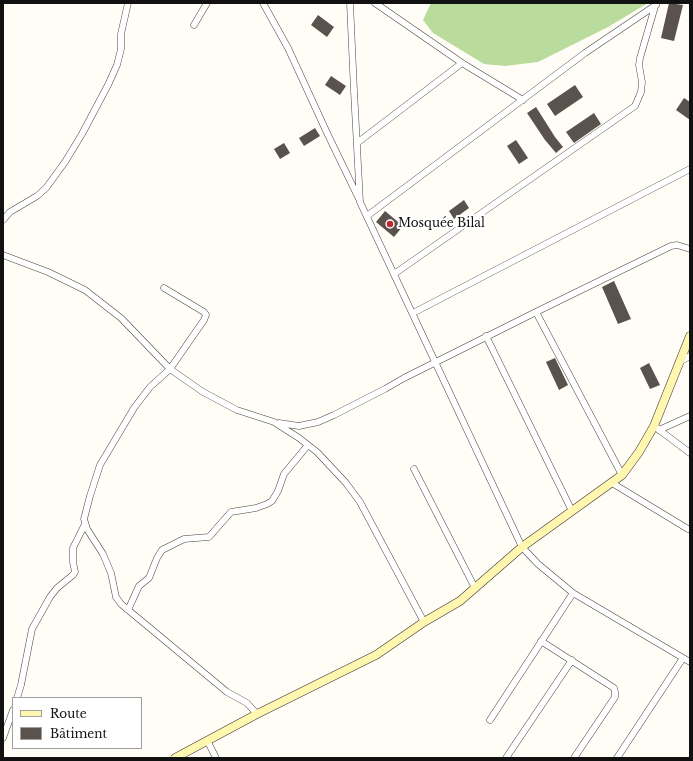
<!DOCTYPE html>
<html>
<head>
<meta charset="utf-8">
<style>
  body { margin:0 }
  #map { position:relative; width:693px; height:761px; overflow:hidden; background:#fffdf5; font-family:"Libre Baskerville",serif }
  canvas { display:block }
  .frame { position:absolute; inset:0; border:4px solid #111; pointer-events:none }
  .legend { position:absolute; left:12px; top:697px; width:130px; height:52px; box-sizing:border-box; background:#fff; border:1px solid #a0a0a0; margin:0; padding:5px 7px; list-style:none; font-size:12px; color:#111 }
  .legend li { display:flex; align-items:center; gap:8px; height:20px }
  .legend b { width:20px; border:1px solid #a0a0a0 }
</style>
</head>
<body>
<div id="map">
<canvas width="693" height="761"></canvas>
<div class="frame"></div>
<ul class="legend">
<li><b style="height:5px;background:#fff6b0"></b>Route</li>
<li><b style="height:11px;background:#5a524d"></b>Bâtiment</li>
</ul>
</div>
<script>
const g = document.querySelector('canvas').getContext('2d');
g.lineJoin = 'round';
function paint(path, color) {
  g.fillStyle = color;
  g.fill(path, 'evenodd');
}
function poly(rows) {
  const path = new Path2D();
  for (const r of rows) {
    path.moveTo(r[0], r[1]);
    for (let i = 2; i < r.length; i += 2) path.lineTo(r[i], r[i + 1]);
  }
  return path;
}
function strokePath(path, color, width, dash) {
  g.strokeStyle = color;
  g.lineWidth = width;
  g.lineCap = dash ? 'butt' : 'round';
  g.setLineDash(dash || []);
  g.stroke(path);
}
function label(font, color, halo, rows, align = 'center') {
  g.font = font + ' "Libre Baskerville",serif';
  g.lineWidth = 4;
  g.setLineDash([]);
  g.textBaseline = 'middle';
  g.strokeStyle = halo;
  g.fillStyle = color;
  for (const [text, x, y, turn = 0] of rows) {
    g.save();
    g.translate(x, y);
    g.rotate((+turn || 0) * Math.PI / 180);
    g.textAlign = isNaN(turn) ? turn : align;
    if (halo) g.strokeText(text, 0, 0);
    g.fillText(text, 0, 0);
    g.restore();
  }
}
paint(poly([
  [431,3,648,3,608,27,538,62,505,66,484,64,433,33,423,20]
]), '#b9dc9c');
paint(poly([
  [669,3,683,5,674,41,661,38],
  [318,15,334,27,327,37,311,25],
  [331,76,346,86,340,95,325,85],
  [575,85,583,97,555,116,547,104],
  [684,98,690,102,690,120,676,110],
  [536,107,555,137,563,147,556,153,545,140,527,113],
  [594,113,601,124,574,143,566,132],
  [315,128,320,136,304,146,299,138],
  [516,140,528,158,519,164,507,146],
  [284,143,290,153,280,159,274,149],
  [464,200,469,208,454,219,449,211],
  [385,211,403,226,394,237,376,222],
  [614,281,631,319,618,324,602,287],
  [555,358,568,385,559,390,546,362],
  [649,363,660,385,650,389,640,368]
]), '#5a524d');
const street = poly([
  [263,3,288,48,328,135,359,199],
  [350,3,354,91,360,202,522,547,538,564,573,593,690,662],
  [375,3,462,63,523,100],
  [194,25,207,3],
  [357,143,462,63],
  [367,216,585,53,656,5],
  [3,220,10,212,37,196,46,188,65,162,82,134,108,85,117,65,121,49,121,34,128,3],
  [3,255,48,272,85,290,121,318,170,369,203,392,237,410,274,422,299,438,317,452,346,483,360,502,424,622],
  [394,274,635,106,641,92,642,82,639,65,640,58,656,3],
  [164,288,204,312,206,315,204,320,170,369,150,387,134,408,100,465,90,496,84,519,87,529,103,554,111,573,116,597,121,604,227,692,247,703,257,714],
  [536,312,622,475],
  [413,313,690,169],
  [486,336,572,511],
  [679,362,690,356],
  [279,423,299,426,318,422,334,415,385,389,404,378,536,312,671,246,677,245,690,249],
  [654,426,690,453],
  [659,430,690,416],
  [414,469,475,588],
  [612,483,688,529],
  [128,610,139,586,149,578,157,558,162,550,184,539,209,537,231,512,256,508,267,504,272,501,278,491,284,474,308,445],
  [541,641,614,688,615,692,615,697,574,758],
  [17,698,21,685,32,629,50,597,57,588,73,575,75,572,73,562,73,548,85,524],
  [490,720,573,593],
  [3,738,13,710],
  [207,740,216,758],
  [506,758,572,660],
  [617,758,683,658]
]);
const secondary = poly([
  [175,758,257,714,376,655,424,622,460,601,522,547,622,475,639,452,654,426,690,336]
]);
strokePath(street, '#444', 7);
strokePath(secondary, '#333', 9);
strokePath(street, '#fff', 6);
strokePath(secondary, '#fff6b0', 8);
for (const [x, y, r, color] of [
  [390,224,4,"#c4262e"]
]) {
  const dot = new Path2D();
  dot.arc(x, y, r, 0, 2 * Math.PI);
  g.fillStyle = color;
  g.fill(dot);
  strokePath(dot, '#fff', 1.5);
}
label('12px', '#111', '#fff', [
  ["Mosquée Bilal",398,224]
], 'left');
</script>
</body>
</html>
